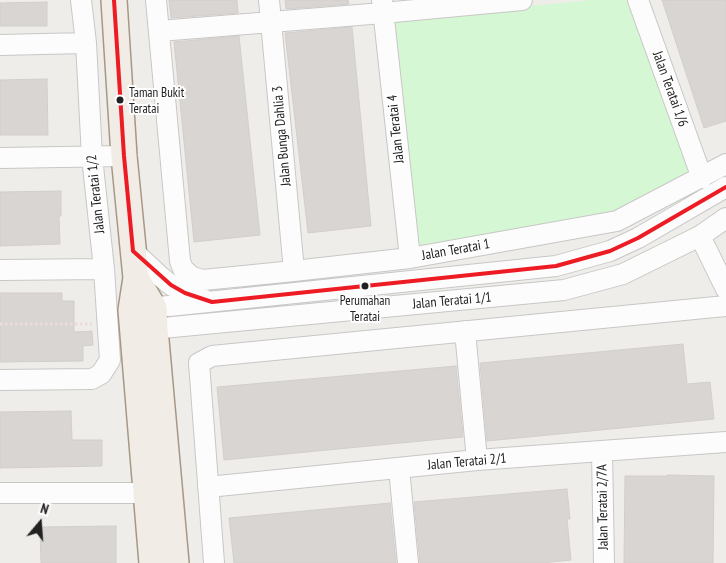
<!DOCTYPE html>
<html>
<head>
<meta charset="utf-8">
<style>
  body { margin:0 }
  #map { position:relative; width:726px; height:563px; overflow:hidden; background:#efedea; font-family:"PT Sans Narrow",sans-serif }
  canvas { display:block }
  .north { position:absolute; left:15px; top:498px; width:50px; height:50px; -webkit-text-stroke:4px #fff; paint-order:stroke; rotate:18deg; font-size:14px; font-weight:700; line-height:20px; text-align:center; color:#212121 }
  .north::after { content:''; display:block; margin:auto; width:18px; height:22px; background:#212121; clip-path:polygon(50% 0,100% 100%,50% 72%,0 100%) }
</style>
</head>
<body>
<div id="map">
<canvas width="726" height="563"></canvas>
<div class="north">N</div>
</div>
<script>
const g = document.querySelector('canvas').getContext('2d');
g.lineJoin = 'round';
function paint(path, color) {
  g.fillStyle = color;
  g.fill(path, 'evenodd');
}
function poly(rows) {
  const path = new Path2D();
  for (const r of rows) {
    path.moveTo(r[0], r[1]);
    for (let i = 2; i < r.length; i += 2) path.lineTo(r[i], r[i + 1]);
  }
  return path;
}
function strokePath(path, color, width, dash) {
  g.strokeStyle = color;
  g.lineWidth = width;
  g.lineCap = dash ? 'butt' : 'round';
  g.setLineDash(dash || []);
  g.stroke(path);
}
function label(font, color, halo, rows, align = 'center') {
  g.font = font + ' "PT Sans Narrow",sans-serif';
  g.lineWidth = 4;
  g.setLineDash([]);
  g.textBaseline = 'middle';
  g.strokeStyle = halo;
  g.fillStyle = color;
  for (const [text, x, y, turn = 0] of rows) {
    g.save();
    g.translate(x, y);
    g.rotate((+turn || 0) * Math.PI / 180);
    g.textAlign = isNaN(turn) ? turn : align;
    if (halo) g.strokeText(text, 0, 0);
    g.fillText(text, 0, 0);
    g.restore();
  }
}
paint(poly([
  [592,0,632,0,694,174,615,215,416,250,391,19]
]), '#d6f7d4');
const building = poly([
  [169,0,237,0,238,13,171,18,169,0],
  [285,0,348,0,349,4,286,9,285,0],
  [662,0,726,0,726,121,704,128,662,0],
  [47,2,47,26,0,26,0,3,47,2],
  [352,27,371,226,308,233,285,33,352,27],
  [239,36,260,235,194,242,174,42,239,36],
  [47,79,48,135,0,135,0,80,47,79],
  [61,191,61,216,59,216,60,244,0,246,0,192,61,191],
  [0,293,62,293,62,301,74,301,74,332,92,331,93,345,83,346,83,361,0,362,0,293],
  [683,344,687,384,710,382,714,419,487,441,480,363,683,344],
  [456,366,463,437,224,460,217,387,456,366],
  [71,411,72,440,102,440,102,466,0,468,0,412,71,411],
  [668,475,714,476,713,563,624,563,625,476,668,476,668,475],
  [567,489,570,519,567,519,571,560,542,563,420,563,414,502,567,489],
  [390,503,396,563,234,563,229,518,390,503],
  [116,526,116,563,41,563,40,527,116,526]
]);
paint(building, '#d8d5d3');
strokePath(building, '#d3cecb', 1);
const minor = poly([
  [156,0,180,261,183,269,192,277,203,280,294,271,410,258,617,221,726,164],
  [269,0,294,271],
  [382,0,410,258],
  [638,0,702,178],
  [159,31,383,13,522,0],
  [0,45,86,43],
  [0,158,124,156],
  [700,236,726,289],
  [133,251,161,277,171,285,185,293,205,300],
  [0,270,104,269],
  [140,309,556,266,610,251,638,238,726,187],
  [141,330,564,290,623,274,700,236,726,218],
  [465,331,477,460],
  [0,380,92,379,101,374,110,360,104,269,92,157,86,43,81,0],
  [602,451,604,563],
  [399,468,408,563],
  [208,487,477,460,726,442],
  [0,493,146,493],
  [214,563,199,363,212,356,726,306]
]);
const major = poly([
  [114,0,124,156,136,278,131,310,152,563],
  [136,278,154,308,155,329,176,563]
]);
strokePath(minor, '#c8c7c6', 22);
strokePath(major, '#a69885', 28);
strokePath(poly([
  [0,324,92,324]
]), '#ecdbda', 3, [2.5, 2.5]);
strokePath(minor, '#fdfcfc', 20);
strokePath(major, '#f2ece6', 25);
strokePath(poly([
  [114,0,124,156,133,251,171,285,185,293,212,302,556,266,610,251,638,238,726,187]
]), '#ed1b24', 4);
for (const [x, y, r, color] of [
  [120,100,4.5,"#212121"],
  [365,286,4.5,"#212121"]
]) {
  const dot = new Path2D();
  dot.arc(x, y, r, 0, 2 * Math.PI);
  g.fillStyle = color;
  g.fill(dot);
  strokePath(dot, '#fff', 2);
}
label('13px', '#212121', '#fff', [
  ["Taman Bukit",129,93],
  ["Teratai",129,109],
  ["Perumahan",365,301,"center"],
  ["Teratai",365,317,"center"]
], 'left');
label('14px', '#212121', '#fff', [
  ["Jalan Teratai 1/6",670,89,70],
  ["Jalan Teratai 4",396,129,-96],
  ["Jalan Bunga Dahlia 3",282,136,-95],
  ["Jalan Teratai 1/2",96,194,-96],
  ["Jalan Teratai 1",456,250,-10],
  ["Jalan Teratai 1/1",452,301,-5],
  ["Jalan Teratai 2/1",467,462,-5],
  ["Jalan Teratai 2/7A",603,507,-91]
]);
</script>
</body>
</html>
